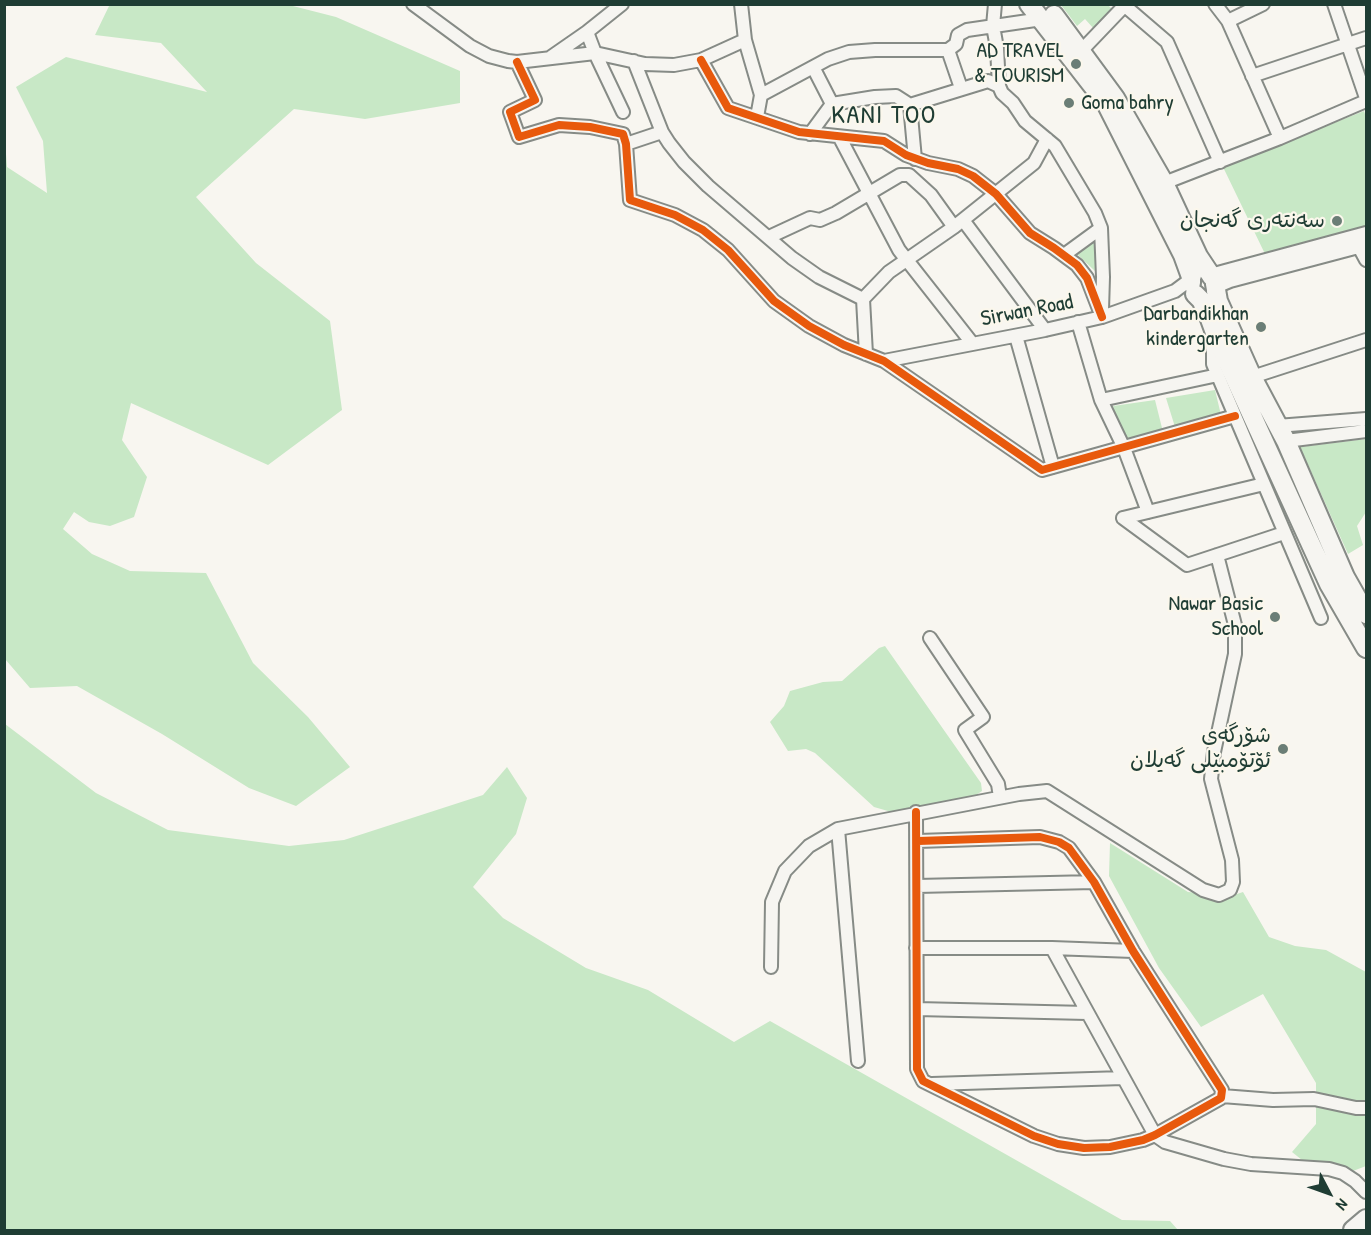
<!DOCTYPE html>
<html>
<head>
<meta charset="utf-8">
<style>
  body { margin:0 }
  #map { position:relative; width:1371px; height:1235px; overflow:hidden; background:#f8f6f0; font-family:"Patrick Hand",sans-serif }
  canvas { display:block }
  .frame { position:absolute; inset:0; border:6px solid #1f3d34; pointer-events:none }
  .north { position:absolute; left:1299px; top:1163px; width:60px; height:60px; -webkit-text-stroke:4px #fbf7ec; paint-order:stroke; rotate:131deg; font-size:16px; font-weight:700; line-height:24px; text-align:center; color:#1f3d34 }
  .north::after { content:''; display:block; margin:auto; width:21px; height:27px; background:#1f3d34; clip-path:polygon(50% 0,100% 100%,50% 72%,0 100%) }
</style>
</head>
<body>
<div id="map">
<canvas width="1371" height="1235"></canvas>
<div class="frame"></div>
<div class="north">N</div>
</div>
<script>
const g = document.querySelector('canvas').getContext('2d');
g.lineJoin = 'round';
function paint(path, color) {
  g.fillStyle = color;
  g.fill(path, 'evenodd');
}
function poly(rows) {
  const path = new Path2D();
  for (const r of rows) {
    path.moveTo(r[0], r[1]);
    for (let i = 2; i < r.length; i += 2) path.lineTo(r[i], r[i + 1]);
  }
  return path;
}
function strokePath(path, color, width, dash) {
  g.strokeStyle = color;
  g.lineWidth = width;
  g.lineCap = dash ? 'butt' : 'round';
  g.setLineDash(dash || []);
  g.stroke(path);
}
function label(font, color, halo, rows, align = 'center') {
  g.font = font + ' "Patrick Hand","Playpen Sans Arabic",sans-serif';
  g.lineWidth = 4.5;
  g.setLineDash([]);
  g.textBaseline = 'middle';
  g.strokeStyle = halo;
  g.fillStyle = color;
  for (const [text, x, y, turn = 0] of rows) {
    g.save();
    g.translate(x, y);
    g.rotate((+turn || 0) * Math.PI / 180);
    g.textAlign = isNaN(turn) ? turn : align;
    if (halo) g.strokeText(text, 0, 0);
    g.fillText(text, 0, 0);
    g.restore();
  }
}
paint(poly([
  [110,4,289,5,336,17,460,71,460,103,365,119,294,109,196,197,256,263,330,321,342,410,268,465,131,403,122,440,147,477,134,517,110,526,89,522,74,512,63,529,92,554,130,571,206,573,253,663,308,717,350,767,296,806,249,788,162,734,77,686,30,688,5,659,5,141,7,167,47,193,43,141,16,87,66,57,207,92,161,43,95,35],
  [1061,5,1108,5,1113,10,1094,29,1085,19,1077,26],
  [1364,111,1366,117,1366,227,1266,256,1223,167],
  [1096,240,1096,272,1077,254],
  [1215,390,1221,415,1175,427,1166,398],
  [1155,400,1163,432,1123,442,1113,406],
  [1366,439,1366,512,1357,526,1363,545,1348,554,1300,447],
  [885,646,981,783,982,791,976,795,895,813,874,807,815,753,806,749,788,751,770,722,784,706,790,691,823,682,842,681,879,648],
  [5,724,96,793,168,830,289,846,344,840,483,795,507,767,527,798,516,834,473,887,503,918,586,968,648,990,734,1042,770,1021,1122,1220,1170,1221,1178,1230,5,1230],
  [1110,843,1188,892,1231,896,1243,892,1269,937,1295,946,1326,950,1366,972,1366,1166,1353,1171,1346,1166,1302,1160,1292,1152,1316,1124,1316,1083,1263,994,1201,1027,1159,968,1109,876]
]), '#c8e8c6');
const minor = poly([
  [413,4,470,46,489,56,508,61,517,62,595,53,645,64,674,65,701,60,745,40],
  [741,4,745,40,761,95,757,117],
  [995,4,993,26,997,48,999,86,1002,93,1013,103,1025,121,1055,146,1095,213,1101,228,1103,277,1102,310],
  [1215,4,1228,21,1280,138],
  [1334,4,1366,98],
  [1125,6,1167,42,1220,162],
  [1228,21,1263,4],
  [587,32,595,53,623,112],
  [948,50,961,88],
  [1082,50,1126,4],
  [551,57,587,32,622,4],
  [701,60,728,108,799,132,884,141,906,155,928,163,958,169,973,176,996,194,1030,233,1054,248,1077,265,1087,278,1102,317],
  [634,61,662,132,669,143,684,162,708,186,792,258,819,277,863,299,866,354],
  [517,62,535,100,510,112,519,137,559,125,590,127,623,134,626,144,630,200,675,215,703,230,728,250,774,301,809,326,844,345,884,361,1042,470,1235,416],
  [813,67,832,104],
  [1252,76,1366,38],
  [761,95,828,59,849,52,875,50,948,50,956,44,958,35,967,30,1042,19],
  [910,105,915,159],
  [810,134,832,104,875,97,896,96,910,105,988,81,999,86],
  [840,138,899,250,972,343],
  [626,144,662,132],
  [1164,183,1280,138,1366,101],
  [963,220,1045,330],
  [769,237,810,218,820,220,836,213,900,175,909,175,931,195,954,227],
  [1359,247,1366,260],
  [1064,255,1101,228],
  [1206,273,1214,274,1225,271,1366,233],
  [1213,291,1218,286,1230,281,1366,245],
  [863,299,889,272,954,227,1034,163,1047,139],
  [1078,322,1101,400,1124,448,1148,512],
  [1016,336,1053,467],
  [1218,341,1213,346,1213,364,1321,618],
  [884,361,1045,330,1102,317,1175,291,1195,276],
  [1252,377,1366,340],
  [1101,400,1218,375],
  [1277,426,1366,419],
  [1286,441,1366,431],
  [1123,518,1187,565,1284,533],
  [1123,518,1264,484],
  [930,638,983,717,965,730,998,784,1000,797],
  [916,812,917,1069,923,1081,1034,1136,1058,1144,1084,1148,1110,1147,1143,1140,1155,1135,1221,1098,1222,1090,1133,951,1094,882,1069,848,1059,842,1040,837,918,841],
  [838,829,858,1061],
  [917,886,1094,882],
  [916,948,1052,948,1133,951],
  [1052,948,1155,1135,1165,1142,1224,1159,1251,1164,1329,1169,1343,1173,1355,1181,1366,1192],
  [771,967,772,902,785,871,809,846,838,829,1019,794,1047,791,1203,890,1219,895,1230,890,1233,882,1232,860,1211,779,1214,752,1235,654,1235,625,1217,555],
  [917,1009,1087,1013],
  [932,1084,1123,1078],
  [1222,1096,1273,1100,1314,1099,1356,1108,1366,1108]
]);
const highway = poly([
  [1029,4,1106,103,1183,255,1191,277,1191,283],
  [1054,15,1115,98,1164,183,1198,256,1212,277],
  [1215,284,1218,301,1252,377,1286,441,1345,577,1366,614],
  [1195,294,1201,300,1207,311,1218,341,1329,584,1366,648],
  [1353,1230,1366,1219]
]);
strokePath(minor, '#868b86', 16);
strokePath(highway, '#868b86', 22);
strokePath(minor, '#f6f5f1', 12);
strokePath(highway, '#f6f5f1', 18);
strokePath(poly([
  [701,60,728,108,799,132,884,141,906,155,928,163,958,169,973,176,996,194,1030,233,1054,248,1077,265,1087,278,1102,317],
  [517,62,535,100,510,112,519,137,559,125,590,127,623,134,626,144,630,200,675,215,703,230,728,250,774,301,809,326,844,345,884,361,1042,470,1235,416],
  [916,812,917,1069,923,1081,1034,1136,1058,1144,1084,1148,1110,1147,1143,1140,1155,1135,1221,1098,1222,1090,1133,951,1094,882,1069,848,1059,842,1040,837,918,841]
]), '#e8590c', 8);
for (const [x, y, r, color] of [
  [1076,64,6,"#6b7e76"],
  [1069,103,6,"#6b7e76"],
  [1337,221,6,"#6b7e76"],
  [1261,327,6,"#6b7e76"],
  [1275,617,6,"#6b7e76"],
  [1283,749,6,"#6b7e76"]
]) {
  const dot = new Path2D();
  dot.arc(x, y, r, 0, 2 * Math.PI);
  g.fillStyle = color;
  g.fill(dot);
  strokePath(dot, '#fbf7ec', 2);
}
label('22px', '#1f3d34', '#fbf7ec', [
  ["AD TRAVEL",1064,51],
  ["& TOURISM",1064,76],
  ["Goma bahry",1081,103,"left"],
  ["سەنتەری گەنجان",1325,221],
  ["Darbandikhan",1249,314],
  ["kindergarten",1249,339],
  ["Nawar Basic",1263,604],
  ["School",1263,629],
  ["شۆرگه‌ى",1271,736],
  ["ئۆتۆمبێلى گه‌یلان",1271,761]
], 'right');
label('22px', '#1f3d34', '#fbf7ec', [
  ["Sirwan Road",1027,311,-11]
]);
g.letterSpacing = '1.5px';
label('26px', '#1f3d34', '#fbf7ec', [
  ["KANI TOO",884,116]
]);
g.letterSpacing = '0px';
</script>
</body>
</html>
